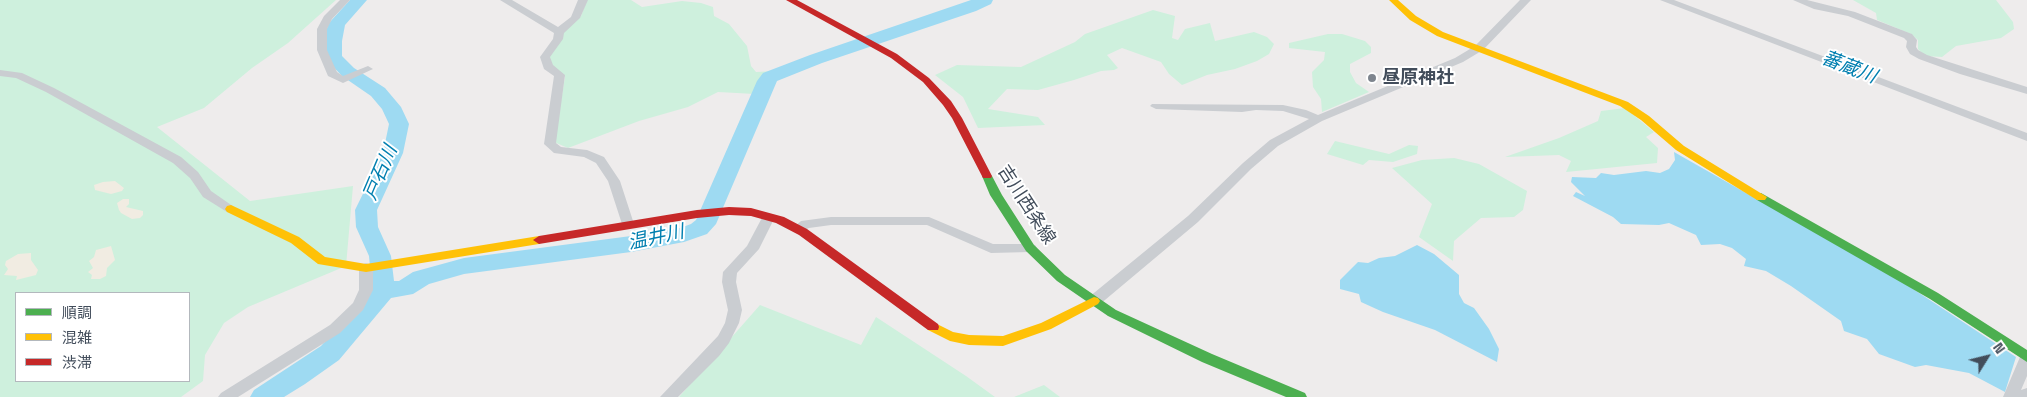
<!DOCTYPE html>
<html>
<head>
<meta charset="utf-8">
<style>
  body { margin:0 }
  #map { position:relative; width:2027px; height:397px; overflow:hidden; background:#eeecec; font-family:"Space Grotesk","Noto Sans JP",sans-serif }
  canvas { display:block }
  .legend { position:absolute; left:15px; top:292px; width:175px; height:90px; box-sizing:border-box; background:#fff; border:1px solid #b3b8bd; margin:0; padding:6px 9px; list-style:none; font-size:15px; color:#424d5b }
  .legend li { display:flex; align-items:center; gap:10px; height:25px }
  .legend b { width:25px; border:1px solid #b3b8bd }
  .north { position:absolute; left:1962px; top:332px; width:50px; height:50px; -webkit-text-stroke:4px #fff; paint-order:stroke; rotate:54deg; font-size:14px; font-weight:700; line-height:20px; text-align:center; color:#424d5b }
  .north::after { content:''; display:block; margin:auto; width:18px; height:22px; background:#424d5b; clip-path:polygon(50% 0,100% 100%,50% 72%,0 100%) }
</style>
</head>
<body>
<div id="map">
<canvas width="2027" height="397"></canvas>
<ul class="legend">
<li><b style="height:6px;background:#4caf50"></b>順調</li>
<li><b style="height:6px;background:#ffc107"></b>混雑</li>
<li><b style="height:6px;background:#c62828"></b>渋滞</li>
</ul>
<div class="north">N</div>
</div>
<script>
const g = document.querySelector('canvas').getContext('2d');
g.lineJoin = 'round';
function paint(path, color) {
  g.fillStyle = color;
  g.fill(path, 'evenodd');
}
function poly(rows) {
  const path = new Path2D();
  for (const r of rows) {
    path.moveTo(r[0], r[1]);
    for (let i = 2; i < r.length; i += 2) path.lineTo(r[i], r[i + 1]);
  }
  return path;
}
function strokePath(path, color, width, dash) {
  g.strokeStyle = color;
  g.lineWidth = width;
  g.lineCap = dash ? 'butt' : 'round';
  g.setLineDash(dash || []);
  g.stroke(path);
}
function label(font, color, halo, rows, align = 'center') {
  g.font = font + ' "Space Grotesk","Noto Sans JP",sans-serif';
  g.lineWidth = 4;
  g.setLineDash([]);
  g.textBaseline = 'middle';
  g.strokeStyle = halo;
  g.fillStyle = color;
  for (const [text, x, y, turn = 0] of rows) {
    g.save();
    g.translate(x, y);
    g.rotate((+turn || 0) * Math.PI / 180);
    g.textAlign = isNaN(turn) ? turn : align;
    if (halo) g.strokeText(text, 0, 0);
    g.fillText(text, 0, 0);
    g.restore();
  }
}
paint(poly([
  [0,0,336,0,288,43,252,68,204,108,157,127,250,201,353,186,346,266,248,307,224,323,205,355,203,381,181,397,0,397],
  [16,293,189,293,189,381,16,381],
  [587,0,631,0,642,7,682,1,701,3,713,7,714,16,729,24,747,46,751,66,756,72,776,71,765,79,755,94,718,92,688,107,639,121,568,148,554,142,565,77,553,69,547,60,561,33,581,16],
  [1853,0,1996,0,2013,22,2014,29,2001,38,1956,46,1942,57,1925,56,1918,49,1918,40,1911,34,1877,20,1876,13],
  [1153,10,1175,16,1172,38,1178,40,1185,29,1210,23,1215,41,1254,32,1267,37,1274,44,1269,54,1257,61,1235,69,1207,75,1182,85,1169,74,1161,62,1122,48,1107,55,1118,68,1114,70,1101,71,1074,80,1038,90,1007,89,988,109,1038,117,1045,125,978,128,963,97,935,75,957,65,1021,67,1075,42,1085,34],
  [1328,34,1342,34,1365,41,1371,47,1371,53,1350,64,1350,72,1356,83,1369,92,1322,112,1321,99,1313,87,1312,72,1324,60,1325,52,1289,48,1289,43],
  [1625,108,1654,132,1646,137,1658,148,1657,163,1566,172,1571,161,1559,155,1505,157,1559,138,1598,121,1601,111],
  [1335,141,1389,154,1409,145,1418,146,1417,154,1393,162,1369,160,1363,165,1327,154],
  [1454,158,1479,164,1527,191,1523,210,1514,217,1481,218,1454,241,1453,261,1419,237,1432,204,1392,168,1422,160],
  [760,305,861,345,876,317,966,376,995,397,679,397],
  [1044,385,1060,397,1014,397]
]), '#cef0dd');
paint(poly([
  [115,181,124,188,122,191,111,194,95,190,94,185,103,182],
  [123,199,129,199,129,204,126,207,143,211,143,215,140,218,132,219,121,213,119,210,117,203],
  [111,246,115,260,107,268,106,276,100,279,91,279,92,275,88,272,93,268,89,261,94,257,96,250],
  [31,253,31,260,38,270,36,275,16,280,17,276,4,275,8,269,5,265,6,261,18,254]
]), '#f1ece2');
paint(poly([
  [1674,152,1901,281,2016,357,2005,392,1969,373,1926,365,1915,367,1879,354,1867,339,1844,331,1841,321,1791,286,1766,271,1744,266,1746,259,1732,248,1720,244,1701,245,1696,235,1669,223,1659,225,1621,224,1613,217,1573,196,1576,192,1585,196,1571,182,1572,177,1596,178,1601,173,1614,175,1646,171,1660,173,1669,169,1675,160],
  [1417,245,1434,254,1459,275,1459,294,1464,303,1474,308,1489,329,1499,349,1497,362,1435,330,1383,312,1361,302,1359,294,1340,289,1340,280,1358,262,1368,263,1379,258,1395,256]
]), '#9edaf2');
paint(poly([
  [350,0,367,0,345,25,342,41,342,56,354,68,385,88,401,107,409,124,403,153,377,210,378,227,391,256,394,281,399,281,413,272,464,258,631,236,680,228,691,224,696,220,757,81,763,73,810,55,971,0,993,0,991,4,976,11,822,63,777,81,716,224,707,234,684,242,631,252,464,274,429,284,413,294,391,298,339,360,305,384,284,397,250,397,254,390,321,346,372,289,369,256,356,227,355,210,383,153,389,124,382,109,371,96,342,76,324,57,324,41,328,24,350,0]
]), '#9edaf2');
paint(poly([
  [340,0,350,0,332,19,327,29,327,50,337,72,343,76,368,66,373,69,343,83,328,76,317,50,317,29,324,16,340,0],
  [500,0,512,0,558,27,571,17,578,0,588,0,580,18,564,33,563,39,550,57,553,65,565,75,556,143,561,147,587,150,604,157,620,181,634,224,633,227,628,228,622,224,608,181,596,163,584,157,554,153,544,144,554,76,544,69,540,57,553,39,554,33,500,0],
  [1520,0,1531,0,1483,50,1463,62,1322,121,1278,146,1251,169,1198,222,1099,305,1089,305,1087,301,1089,297,1188,216,1243,163,1270,140,1309,119,1283,111,1256,110,1242,112,1156,109,1150,106,1152,104,1283,105,1306,110,1318,115,1455,58,1475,46,1520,0],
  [1660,0,1674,0,2027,133,2027,141,1660,0],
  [1793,0,1807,0,1855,12,1912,34,1917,40,1916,47,1918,50,1927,55,2027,87,2027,94,1960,74,1919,59,1910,54,1906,47,1907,41,1904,38,1848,16,1814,9,1793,0],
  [0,70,22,73,54,88,181,157,198,172,211,191,237,209,235,212,227,212,203,197,190,178,173,163,46,92,16,78,0,76,0,70],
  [769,213,775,217,759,249,737,273,736,282,742,310,739,323,729,343,719,356,678,397,660,397,718,336,725,323,728,310,722,282,723,272,747,246,764,214,769,213],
  [831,217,929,217,993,244,1030,244,1035,245,1037,248,1035,251,1030,252,991,253,927,225,831,225,809,228,798,233,792,229,801,221,831,217],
  [366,263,371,265,373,268,373,290,363,310,340,333,238,397,218,397,221,393,330,325,353,303,359,290,359,268,361,265,366,263],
  [2027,351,2027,376,2021,390,2027,388,2027,397,2003,397,2020,357,2022,353,2027,351]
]), '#cacdd1');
paint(poly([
  [987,173,992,176,1002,195,1034,245,1065,275,1116,310,1212,354,1305,393,1307,397,1286,397,1202,362,1108,316,1057,281,1026,251,990,195,982,176,987,173],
  [1761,193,1938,293,2027,350,2027,362,1930,299,1757,200,1755,197,1757,194,1761,193]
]), '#4caf50');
paint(poly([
  [1389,0,1398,0,1416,16,1443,32,1628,102,1649,116,1684,146,1767,197,1765,200,1757,200,1676,150,1641,120,1620,106,1437,36,1410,20,1389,0],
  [231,205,299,237,325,257,366,264,539,236,545,240,539,244,366,272,318,264,291,243,227,212,225,209,227,206,231,205],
  [1094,297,1098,298,1100,301,1098,304,1051,329,1003,346,969,345,950,341,928,330,927,327,928,324,933,322,953,332,969,335,1003,336,1041,323,1094,297]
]), '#ffc107');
paint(poly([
  [786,0,797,0,897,54,929,78,951,101,962,118,992,176,991,178,983,178,952,118,943,105,923,82,891,58,786,0],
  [729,207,751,208,784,217,807,229,938,324,939,327,938,330,928,330,799,235,776,223,751,216,729,215,697,218,539,244,533,240,539,236,697,210,729,207]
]), '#c62828');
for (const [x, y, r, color] of [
  [1372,78,5,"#7e858e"]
]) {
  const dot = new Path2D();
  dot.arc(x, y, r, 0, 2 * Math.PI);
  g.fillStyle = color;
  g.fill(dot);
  strokePath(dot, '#fff', 2);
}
label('bold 18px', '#424d5b', '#fff', [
  ["昼原神社",1382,78]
], 'left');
label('18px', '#424d5b', '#fff', [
  ["吉川西条線",1026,205,57]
]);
label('italic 19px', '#007fb0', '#fff', [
  ["蕃蔵川",1849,68,21],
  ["戸石川",381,173,-67],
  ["温井川",656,238,-12]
]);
</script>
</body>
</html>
